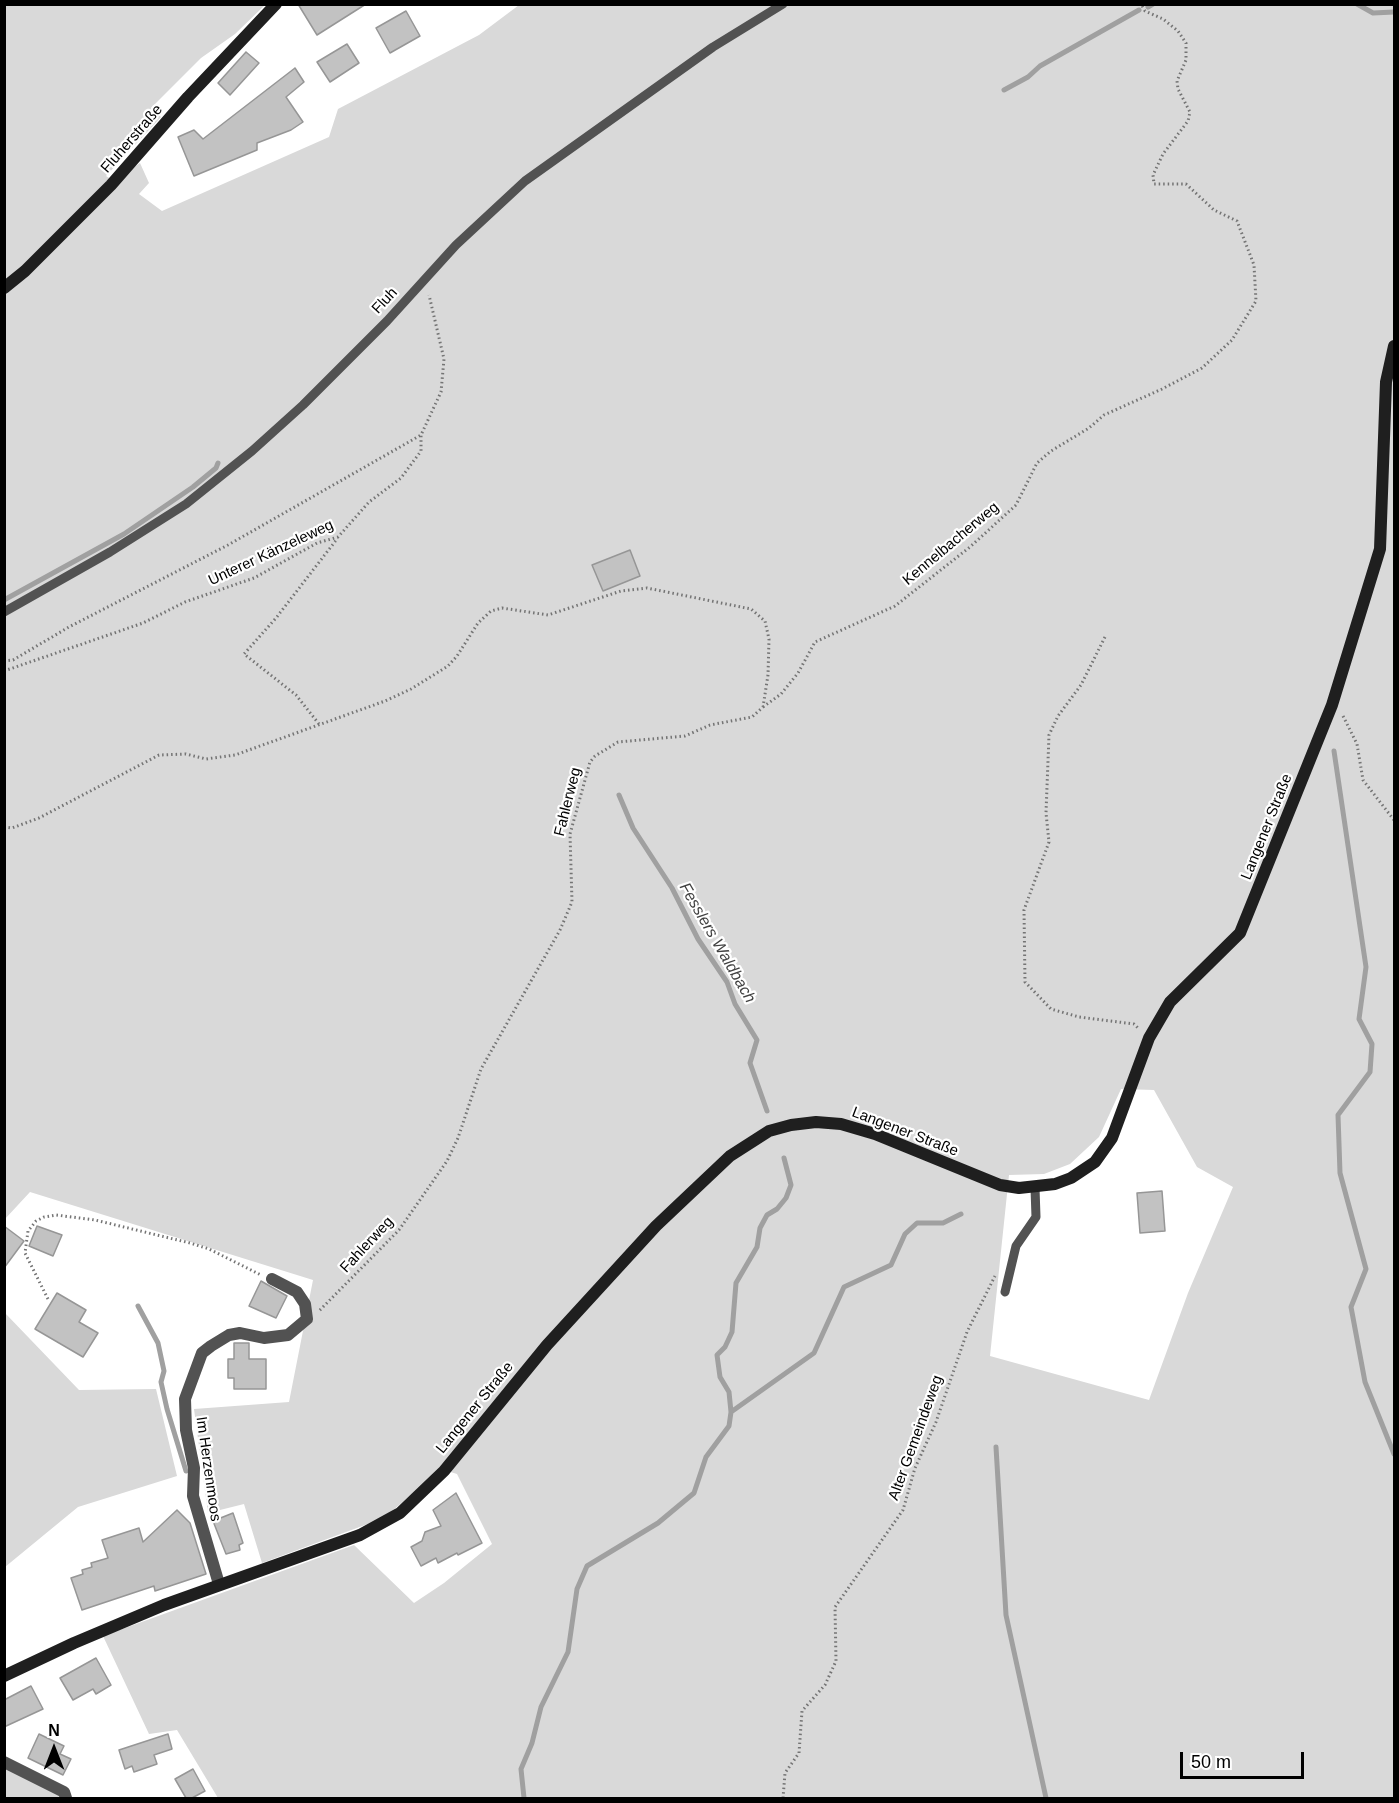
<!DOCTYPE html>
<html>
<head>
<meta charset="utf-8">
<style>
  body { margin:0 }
  #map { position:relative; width:1399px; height:1803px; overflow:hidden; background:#fff; font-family:Arial,sans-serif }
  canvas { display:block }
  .frame { position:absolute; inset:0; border:6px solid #000; pointer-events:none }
  .north { position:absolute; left:24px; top:1719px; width:60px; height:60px; -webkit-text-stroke:4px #fff; paint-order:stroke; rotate:0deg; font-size:16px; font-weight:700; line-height:24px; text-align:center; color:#000 }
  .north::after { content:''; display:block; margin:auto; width:21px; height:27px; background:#000; clip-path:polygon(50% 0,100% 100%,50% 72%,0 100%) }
  .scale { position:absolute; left:1180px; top:1752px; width:124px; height:27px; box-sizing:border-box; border:3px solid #000; border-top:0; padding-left:8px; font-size:18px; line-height:21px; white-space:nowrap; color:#000; -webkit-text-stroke:4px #fff; paint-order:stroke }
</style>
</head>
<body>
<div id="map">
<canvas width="1399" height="1803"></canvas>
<div class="frame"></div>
<div class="north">N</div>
<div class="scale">50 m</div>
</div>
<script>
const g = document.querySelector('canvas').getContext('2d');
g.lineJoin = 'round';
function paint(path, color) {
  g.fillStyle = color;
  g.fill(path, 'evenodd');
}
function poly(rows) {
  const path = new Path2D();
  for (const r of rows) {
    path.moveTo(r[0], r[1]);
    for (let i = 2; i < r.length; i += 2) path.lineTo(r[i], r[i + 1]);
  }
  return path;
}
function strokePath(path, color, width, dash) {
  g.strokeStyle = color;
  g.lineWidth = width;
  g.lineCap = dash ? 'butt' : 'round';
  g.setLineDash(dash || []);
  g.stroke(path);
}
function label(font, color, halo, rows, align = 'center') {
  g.font = font + ' Arial,sans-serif';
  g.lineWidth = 4.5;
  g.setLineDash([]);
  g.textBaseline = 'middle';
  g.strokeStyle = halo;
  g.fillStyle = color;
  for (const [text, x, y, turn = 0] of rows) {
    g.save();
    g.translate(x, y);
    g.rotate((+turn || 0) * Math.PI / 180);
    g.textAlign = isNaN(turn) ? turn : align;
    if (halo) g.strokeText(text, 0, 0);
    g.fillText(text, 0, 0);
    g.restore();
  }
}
paint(poly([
  [5,5,265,5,235,34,201,58,151,108,161,117,106,176,114,181,140,163,149,183,139,194,162,211,329,137,338,109,479,35,519,5,1394,5,1394,1798,218,1798,177,1730,149,1734,103,1636,354,1545,414,1603,444,1583,492,1544,457,1474,441,1469,384,1518,262,1563,244,1504,208,1513,194,1409,289,1402,313,1280,30,1192,5,1219],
  [1121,1089,1154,1090,1197,1167,1233,1187,1188,1293,1149,1400,990,1356,1009,1175,1044,1174,1070,1164,1099,1137],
  [5,1313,79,1390,156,1389,177,1476,78,1507,5,1567],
  [4,1767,60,1795,61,1798,5,1798]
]), '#d9d9d9');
strokePath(poly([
  [1357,4,1373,13,1394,12],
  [1148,7,1153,4],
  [1004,90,1028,77,1040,66,1139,10],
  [4,600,124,534,193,487,216,468,218,463],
  [1334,751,1366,967,1359,1019,1372,1044,1370,1072,1338,1115,1340,1173,1366,1269,1351,1307,1365,1382,1394,1454],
  [619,795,633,828,672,888,698,939,727,982,735,1004,757,1040,750,1063,767,1111],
  [138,1306,158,1343,164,1371,161,1382,167,1409,186,1471],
  [731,1412,814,1353,844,1287,891,1265,905,1234,917,1223,943,1223,961,1214],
  [996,1447,1006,1615,1046,1798],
  [524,1798,521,1769,532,1743,541,1707,568,1652,577,1589,587,1566,658,1523,694,1493,706,1457,729,1426,731,1412,729,1392,720,1377,717,1355,725,1347,732,1332,736,1283,757,1247,760,1228,767,1215,777,1209,786,1198,791,1185,784,1158]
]), '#a0a0a0', 5);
const building = poly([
  [298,4,366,4,317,35,298,4],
  [406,11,420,36,390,53,376,28,406,11],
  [347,44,359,63,330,82,317,62,347,44],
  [246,52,259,63,230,95,218,83,246,52],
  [295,68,304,82,286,97,303,122,291,130,257,143,257,150,194,176,178,137,194,130,203,139,295,68],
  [630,550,640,576,603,591,592,565,630,550],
  [1162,1191,1165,1231,1140,1233,1137,1193,1162,1191],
  [4,1226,24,1241,4,1268,4,1226],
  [37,1226,62,1235,53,1256,29,1246,37,1226],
  [261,1281,287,1296,276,1318,249,1306,261,1281],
  [57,1293,86,1310,79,1322,98,1333,83,1357,35,1329,57,1293],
  [234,1343,249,1343,249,1359,266,1359,266,1389,234,1389,234,1378,228,1378,228,1359,234,1359,234,1343],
  [456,1493,482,1543,458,1555,457,1553,438,1563,436,1558,421,1566,411,1547,422,1541,425,1532,441,1526,433,1510,456,1493],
  [177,1510,190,1523,206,1574,155,1591,154,1586,82,1610,71,1578,83,1574,82,1570,92,1567,91,1563,108,1558,102,1540,139,1528,143,1542,177,1510],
  [233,1513,243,1543,239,1545,240,1550,226,1554,213,1521,233,1513],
  [96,1658,111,1685,96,1694,93,1689,73,1700,60,1678,96,1658],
  [31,1686,43,1709,4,1727,4,1700,31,1686],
  [39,1734,64,1746,60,1754,71,1759,63,1775,28,1758,39,1734],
  [168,1734,172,1749,154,1755,157,1764,134,1772,132,1766,125,1769,119,1750,168,1734],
  [193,1769,205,1791,192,1798,186,1798,175,1779,193,1769]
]);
paint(building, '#c2c2c2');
strokePath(building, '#969696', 1.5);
strokePath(poly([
  [1105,637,1081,685,1058,716,1049,735,1046,813,1049,842,1024,910,1025,982,1051,1009,1079,1017,1134,1024,1139,1029],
  [4,661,13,660,69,627,228,545,421,435],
  [4,671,143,623,185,602,254,578,317,543,338,537,369,502,401,478,421,451,421,435,441,392,444,359,429,295],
  [763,707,781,694,798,673,815,642,895,606,970,547,1016,505,1037,463,1051,451,1089,428,1104,415,1162,389,1202,368,1232,340,1256,301,1254,265,1237,221,1214,210,1186,184,1154,184,1153,175,1163,154,1188,121,1190,112,1178,89,1177,81,1186,60,1186,43,1178,31,1163,19,1145,11,1141,4],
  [1343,716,1357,744,1363,780,1394,820],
  [319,724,296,695,244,654,276,618,337,539],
  [4,827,12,828,39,818,159,755,186,754,206,759,235,755,385,701,411,689,448,666,457,656,478,623,491,611,502,608,548,615,621,591,647,588,751,609,765,621,769,639,768,675,763,707,752,717,710,725,685,736,618,742,595,756,590,762,570,834,572,902,560,930,481,1069,458,1138,447,1161,399,1230,319,1311],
  [48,1299,25,1253,28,1231,36,1221,44,1217,56,1215,95,1220,190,1243,209,1249,261,1275],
  [783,1798,785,1773,799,1753,802,1711,825,1685,836,1661,835,1607,903,1510,915,1468,936,1422,967,1332,995,1276]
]), '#747474', 3, [1.5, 3]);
strokePath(poly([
  [4,612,110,552,186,504,252,451,303,405,387,321,456,245,525,181,713,47,783,4],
  [1005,1292,1016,1246,1036,1217,1035,1188]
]), '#525252', 9);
strokePath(poly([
  [219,1584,193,1496,194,1468,186,1430,185,1399,202,1353,211,1346,229,1335,240,1333,264,1338,288,1335,307,1319,305,1304,297,1292,272,1279],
  [4,1762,64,1792,66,1798]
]), '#525252', 12);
strokePath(poly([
  [4,288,25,271,111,185,188,97,276,4],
  [4,1676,74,1643,164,1605,360,1535,400,1513,444,1471,547,1345,656,1226,730,1156,769,1131,791,1125,816,1122,841,1124,875,1134,1000,1185,1019,1188,1055,1184,1071,1178,1095,1162,1112,1138,1149,1038,1170,1002,1240,933,1332,705,1380,549,1386,382,1394,346]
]), '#1f1f1f', 12);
label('15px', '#000', '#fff', [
  ["Fluherstraße",132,139,-49],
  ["Fluh",385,301,-47],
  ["Kennelbacherweg",951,544,-40],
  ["Unterer Känzeleweg",271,553,-25],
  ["Fahlerweg",568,802,-76],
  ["Langener Straße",1267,827,-68],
  ["Langener Straße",905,1132,21],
  ["Fahlerweg",367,1245,-47],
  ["Langener Straße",475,1408,-51],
  ["Alter Gemeindeweg",916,1438,-70],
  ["Im Herzenmoos",208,1469,82]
]);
label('italic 16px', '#414141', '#fff', [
  ["Fesslers Waldbach",717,943,60]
]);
</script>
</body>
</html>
